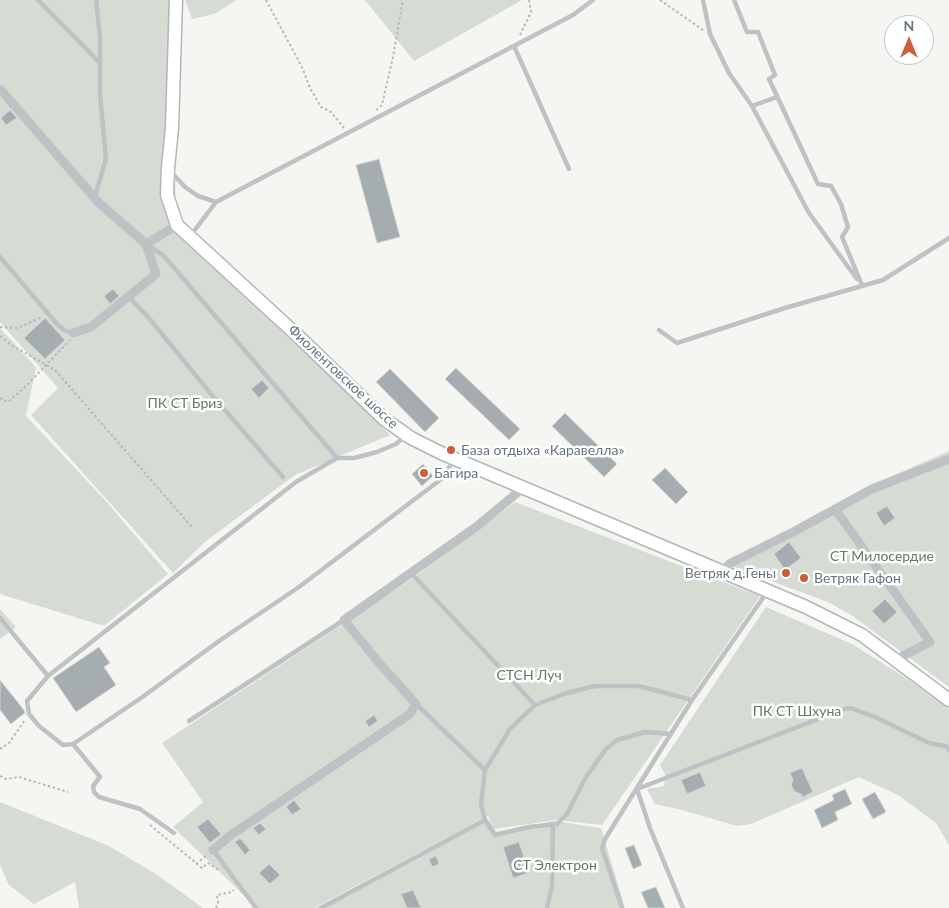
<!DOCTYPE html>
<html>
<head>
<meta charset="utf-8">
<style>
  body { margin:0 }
  #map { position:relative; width:949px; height:908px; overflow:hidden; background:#f5f5f2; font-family:Lato,sans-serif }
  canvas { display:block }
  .north { position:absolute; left:884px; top:15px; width:50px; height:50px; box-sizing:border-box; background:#fff; border:1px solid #c2c8cc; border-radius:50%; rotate:0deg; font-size:14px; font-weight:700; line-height:20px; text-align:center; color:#67757f }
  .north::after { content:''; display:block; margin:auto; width:18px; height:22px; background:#ce5d39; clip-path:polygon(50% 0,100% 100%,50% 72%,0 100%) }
</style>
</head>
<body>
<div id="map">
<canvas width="949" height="908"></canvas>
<div class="north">N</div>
</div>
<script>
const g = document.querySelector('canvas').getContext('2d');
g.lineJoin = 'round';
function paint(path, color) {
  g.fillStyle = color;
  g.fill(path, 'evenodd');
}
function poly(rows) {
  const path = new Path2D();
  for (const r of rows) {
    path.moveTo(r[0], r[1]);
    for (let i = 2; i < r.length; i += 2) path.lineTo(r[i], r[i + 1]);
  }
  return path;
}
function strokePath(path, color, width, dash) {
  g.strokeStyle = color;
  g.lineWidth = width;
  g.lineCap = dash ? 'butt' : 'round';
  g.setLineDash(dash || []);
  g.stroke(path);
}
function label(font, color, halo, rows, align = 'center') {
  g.font = font + ' Lato,sans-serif';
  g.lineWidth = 5;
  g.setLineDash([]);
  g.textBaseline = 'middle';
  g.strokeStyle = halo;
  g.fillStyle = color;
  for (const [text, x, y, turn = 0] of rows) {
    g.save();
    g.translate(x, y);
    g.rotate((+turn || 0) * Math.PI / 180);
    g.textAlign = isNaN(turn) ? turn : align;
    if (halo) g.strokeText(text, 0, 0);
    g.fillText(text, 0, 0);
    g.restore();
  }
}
paint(poly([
  [0,0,169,0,172,128,177,225,390,435,295,475,206,541,173,573,31,415,58,388,0,322],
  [185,0,237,0,214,14,192,19],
  [365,0,522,0,414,61],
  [0,328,36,367,26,416,105,500,168,574,104,626,0,594],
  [949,451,949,687,854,617,830,603,726,564,874,484],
  [515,502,760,596,602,825,556,820,494,829,496,832,554,821,601,828,625,908,315,908,488,819,493,826,488,816,314,908,257,908,173,827,203,802,162,743,419,574],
  [766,607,852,644,906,678,949,709,949,845,936,823,898,795,859,777,751,824,737,826,682,810,655,804,647,789,664,786,665,774,660,765],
  [0,609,16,627,0,639],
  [0,802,109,846,156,874,203,908,79,908,75,882,34,904,9,885,0,865]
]), '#d6dbd4');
const building = poly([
  [10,110,17,118,6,125,1,118,10,110],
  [379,159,400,237,377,243,356,165,379,159],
  [113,289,119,296,110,304,104,296,113,289],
  [45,318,65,340,45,359,24,338,45,318],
  [456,368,520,429,509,440,445,379,456,368],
  [390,369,439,418,425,432,376,382,390,369],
  [262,380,269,388,259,398,251,389,262,380],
  [565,413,617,464,604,477,552,426,565,413],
  [423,464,433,476,422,486,412,474,423,464],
  [665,468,688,492,676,504,652,480,665,468],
  [887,506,895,518,884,526,876,513,887,506],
  [789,542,801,558,785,570,774,554,789,542],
  [885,599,897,612,884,624,872,611,885,599],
  [99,647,110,663,104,667,116,685,76,712,53,678,99,647],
  [0,680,24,710,25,713,11,724,0,710,0,680],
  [374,715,378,721,369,727,365,721,374,715],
  [802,768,813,792,803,797,801,794,795,792,791,785,793,780,790,773,802,768],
  [700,772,706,786,687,794,681,780,700,772],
  [845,789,852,804,835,812,838,820,822,828,814,810,834,800,832,795,845,789],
  [875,792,886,812,873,819,862,799,875,792],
  [294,800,301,809,292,815,286,807,294,800],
  [208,819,221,834,210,843,197,827,208,819],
  [260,823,266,829,259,835,253,828,260,823],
  [240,838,250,850,245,855,235,842,240,838],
  [519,842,529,873,513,878,503,847,519,842],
  [634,845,642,865,633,869,625,848,634,845],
  [436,856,439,864,432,867,429,859,436,856],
  [269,864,280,875,270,884,259,873,269,864],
  [656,887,665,908,648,908,641,892,656,887],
  [413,890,421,908,407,908,401,894,413,890]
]);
paint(building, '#a6adb1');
strokePath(building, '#d6d6d5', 1);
const secondary = poly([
  [176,0,172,128,168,168,167,195,177,225,298,336,384,419,411,438,441,453,806,607,862,635,949,700]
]);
strokePath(secondary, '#b1b6b9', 15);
strokePath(poly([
  [266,0,302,67,310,88,321,107,331,112,344,128],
  [660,0,703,30],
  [520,35,531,12,529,0],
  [376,110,382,105,393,57,403,0],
  [0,327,18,328,42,317],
  [0,336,13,346,55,370,192,527],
  [0,398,8,402,26,386,70,340],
  [0,749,9,743,25,720],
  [0,776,6,779,19,777,68,792],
  [150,825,202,868,208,863,220,871],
  [196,864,206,856],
  [216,908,218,903,217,895,232,892,234,890]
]), '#b6b9bb', 2, [2.5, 2.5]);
strokePath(poly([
  [38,0,100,63],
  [703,0,710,34,729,73,752,106,809,213,857,279],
  [734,0,747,32,758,32,775,75,769,79,818,184,831,186,841,204,848,227,842,237,862,285],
  [514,46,569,169],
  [752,106,777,97],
  [170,171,185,187,198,196,216,202],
  [95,196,106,159,100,94,100,37,96,0],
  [191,235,216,202,573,15,593,0],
  [147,245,163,255,337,458,354,458,377,452,396,444,405,436],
  [0,257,57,324,64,330,72,333],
  [128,296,148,317,211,394,283,477],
  [659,330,677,343,785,308,883,280,949,238],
  [337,458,296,482,48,676,27,701,29,714,39,726,63,745,73,744,141,698,219,641,299,587,444,477,453,460],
  [411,573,535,705],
  [0,618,48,676],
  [416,704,485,770],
  [189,721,344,620],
  [671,734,645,732,617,740,606,749,586,777,567,814,557,824,529,827,495,835,485,820,481,804,485,770,510,729,535,705,567,693,595,686,639,686,692,700],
  [73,744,100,777,93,786,94,792,99,797,140,809,174,833],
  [213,850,256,908],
  [321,908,485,820],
  [547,908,552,886,553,825],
  [622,908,602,848,605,839,692,700,767,592],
  [683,908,650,828,637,789,844,709,851,708,875,717,929,743,946,746,949,750]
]), '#bec2c5', 4.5);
strokePath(poly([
  [0,89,99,203,146,244,156,274,91,327,73,333],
  [146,244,177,225],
  [835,509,930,642,895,660],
  [723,573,729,564,795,531,872,489,949,459],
  [213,850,231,835,410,714,416,704,380,664,344,620,476,527,523,488]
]), '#bec2c5', 9);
strokePath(secondary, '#fff', 12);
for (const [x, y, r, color] of [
  [451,450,5,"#ce5d39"],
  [424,473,5,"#ce5d39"],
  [786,573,5,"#ce5d39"],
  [804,578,5,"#ce5d39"]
]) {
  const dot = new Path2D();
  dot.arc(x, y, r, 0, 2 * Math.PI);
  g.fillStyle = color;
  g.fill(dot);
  strokePath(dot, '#fff', 2);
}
label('14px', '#67757f', '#fff', [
  ["Фиолентовское шоссе",343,377,43]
]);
label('14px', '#697765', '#fff', [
  ["ПК СТ Бриз",185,403],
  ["СТ Милосердие",882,556],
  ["СТСН Луч",529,675],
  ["ПК СТ Шхуна",797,711],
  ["СТ Электрон",555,865]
]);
label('14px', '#67757f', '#fff', [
  ["База отдыха «Каравелла»",461,450],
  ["Багира",434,473],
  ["Ветряк д.Гены",776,573,"right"],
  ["Ветряк Гафон",814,578]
], 'left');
</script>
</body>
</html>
